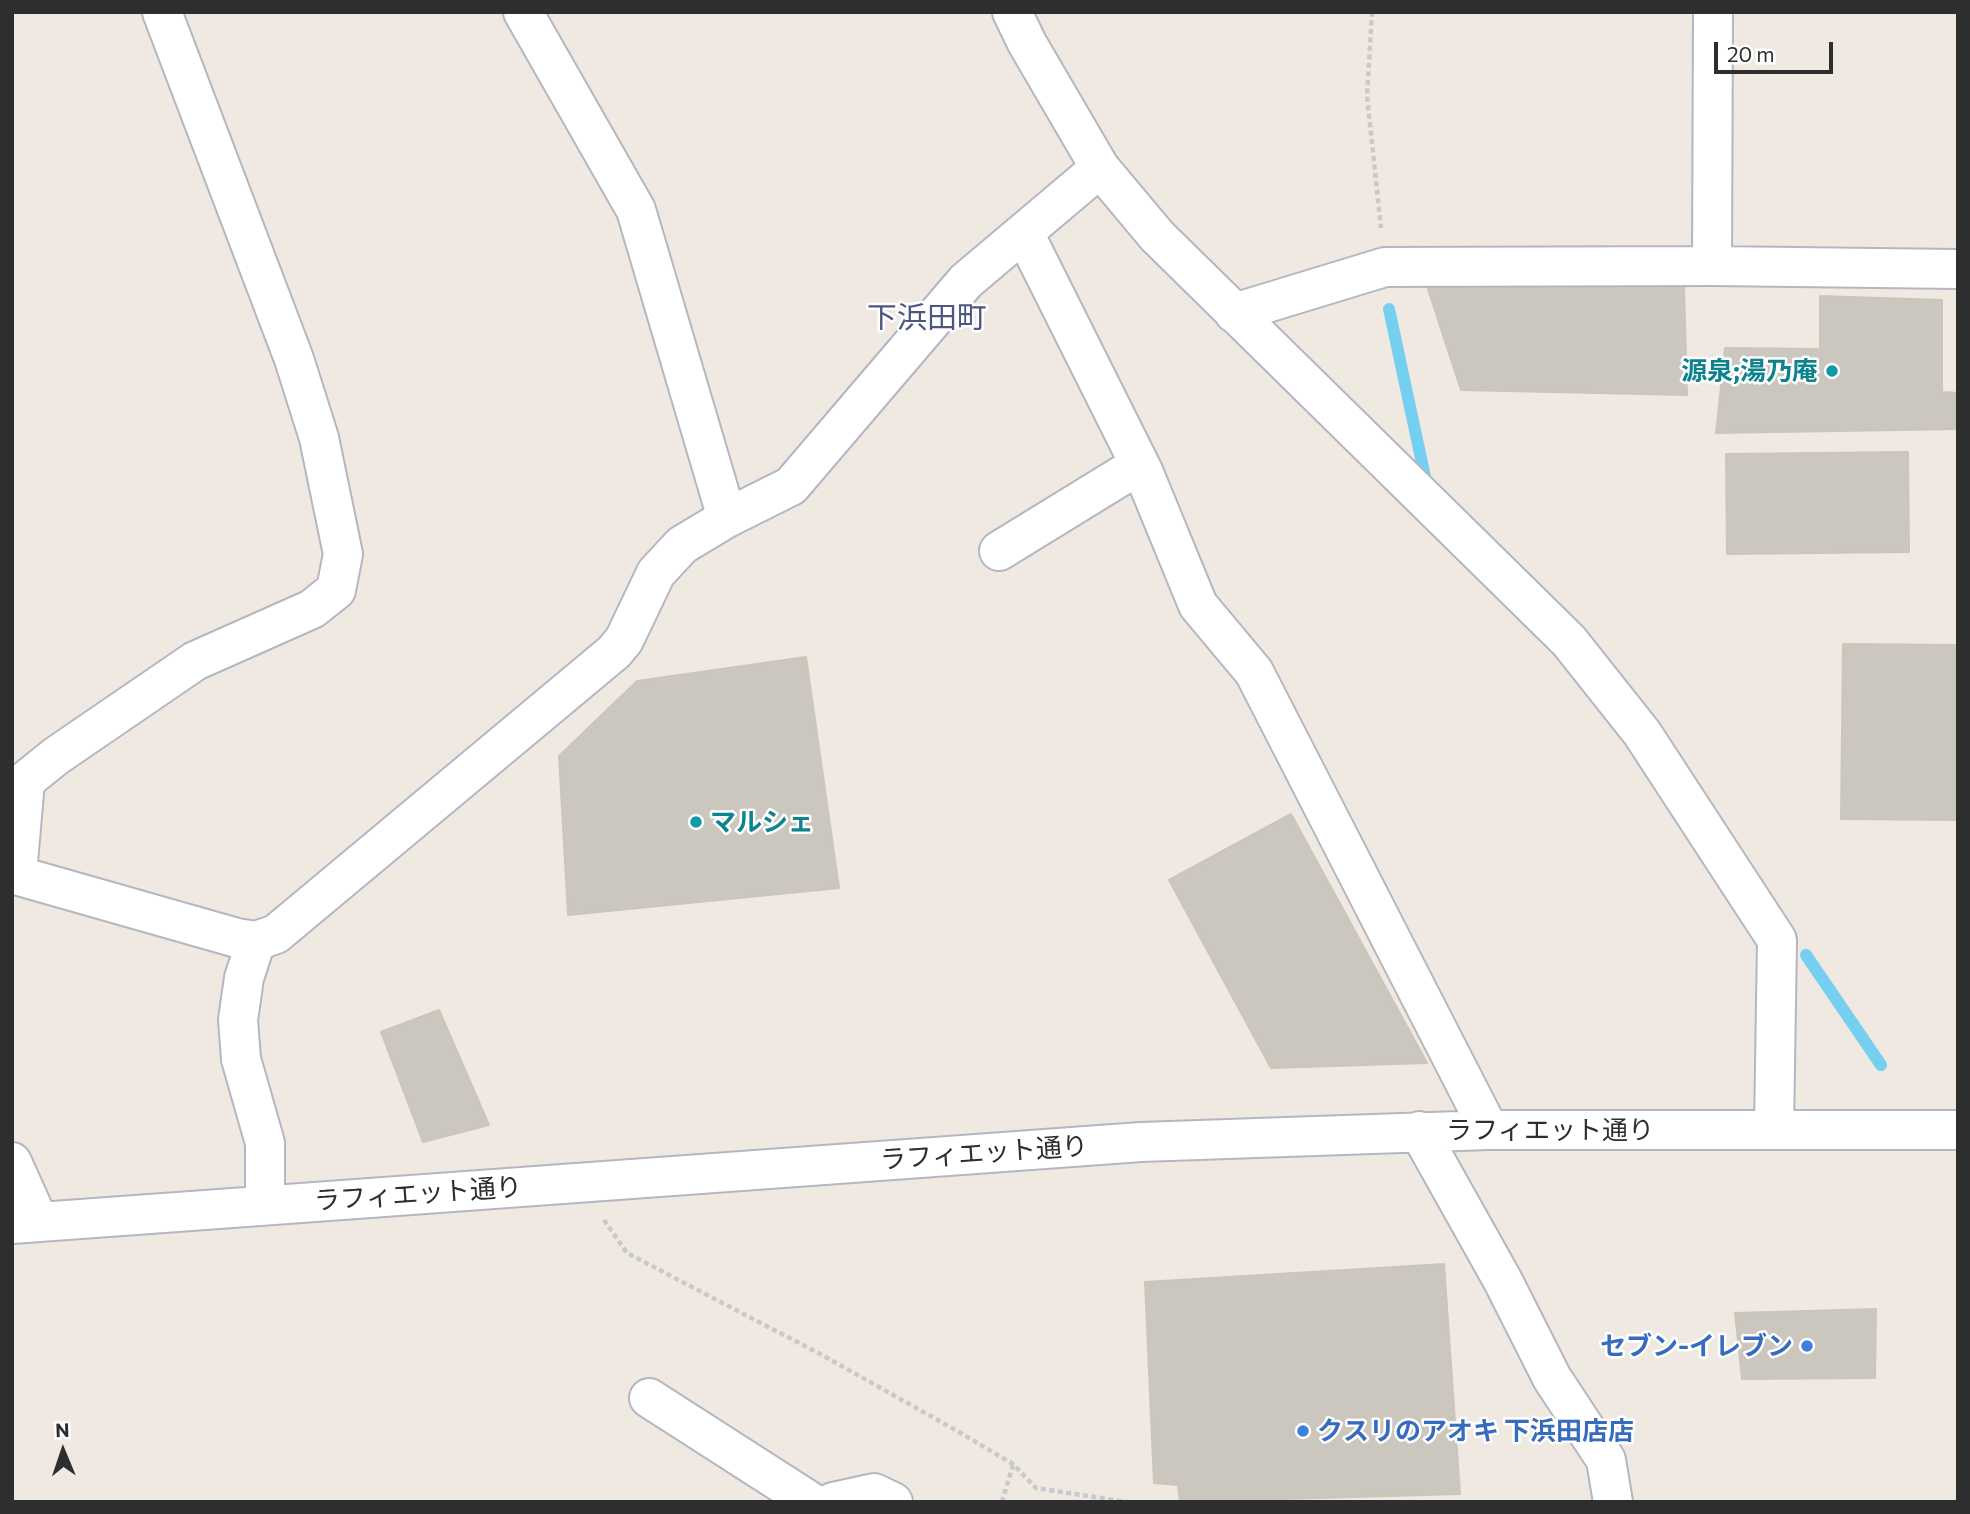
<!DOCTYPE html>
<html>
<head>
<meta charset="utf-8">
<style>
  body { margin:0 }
  #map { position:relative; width:1970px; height:1514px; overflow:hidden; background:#efe9e1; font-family:Commissioner,sans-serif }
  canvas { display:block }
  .frame { position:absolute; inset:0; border:14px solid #2e2e2e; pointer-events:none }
  .north { position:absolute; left:28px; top:1416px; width:70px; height:70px; -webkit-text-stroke:5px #fff; paint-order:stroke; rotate:358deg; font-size:19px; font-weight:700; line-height:28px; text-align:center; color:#2e2e2e }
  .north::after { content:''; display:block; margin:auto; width:24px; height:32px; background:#2e2e2e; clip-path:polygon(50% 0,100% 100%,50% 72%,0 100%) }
  .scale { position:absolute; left:1714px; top:42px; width:119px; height:32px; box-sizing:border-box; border:4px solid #2e2e2e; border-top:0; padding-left:9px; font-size:21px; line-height:24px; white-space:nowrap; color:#2e2e2e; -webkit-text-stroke:5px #fff; paint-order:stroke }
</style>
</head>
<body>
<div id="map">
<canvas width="1970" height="1514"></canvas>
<div class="frame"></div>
<div class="north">N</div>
<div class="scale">20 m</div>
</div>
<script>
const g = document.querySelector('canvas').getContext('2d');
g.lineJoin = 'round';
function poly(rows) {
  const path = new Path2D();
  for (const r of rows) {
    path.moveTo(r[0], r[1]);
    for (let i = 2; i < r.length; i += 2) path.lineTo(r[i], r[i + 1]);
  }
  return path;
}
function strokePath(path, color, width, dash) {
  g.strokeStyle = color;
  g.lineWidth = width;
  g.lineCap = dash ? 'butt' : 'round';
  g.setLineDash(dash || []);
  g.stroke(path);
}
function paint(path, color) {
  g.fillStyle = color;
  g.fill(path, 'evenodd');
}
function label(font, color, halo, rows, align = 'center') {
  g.font = font + ' Commissioner,"Noto Sans JP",sans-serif';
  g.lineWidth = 5;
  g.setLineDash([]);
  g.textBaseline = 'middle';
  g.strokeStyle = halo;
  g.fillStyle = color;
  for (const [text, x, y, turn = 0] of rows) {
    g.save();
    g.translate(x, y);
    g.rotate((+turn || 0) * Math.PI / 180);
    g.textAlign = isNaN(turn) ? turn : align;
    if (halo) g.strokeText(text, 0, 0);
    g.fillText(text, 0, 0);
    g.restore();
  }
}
strokePath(poly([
  [1389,309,1425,477],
  [1806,955,1881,1065]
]), '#75cff0', 12);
const building = poly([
  [1425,280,1684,286,1687,395,1461,390,1425,280],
  [1820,296,1942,300,1942,392,1958,393,1958,429,1716,433,1725,348,1820,349,1820,296],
  [1908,452,1909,552,1727,554,1726,454,1908,452],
  [1843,644,1958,645,1958,820,1841,819,1843,644],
  [806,657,839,888,568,915,559,756,637,681,806,657],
  [1291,814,1427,1063,1271,1068,1169,880,1291,814],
  [439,1010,489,1125,423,1142,381,1032,439,1010],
  [1444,1264,1460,1494,1180,1502,1178,1485,1154,1483,1145,1282,1444,1264],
  [1876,1309,1875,1378,1742,1379,1735,1313,1876,1309]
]);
paint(building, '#cbc7bf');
strokePath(building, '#cbc5ba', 2);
const minor = poly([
  [523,12,636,210,727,518],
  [1012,12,1027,43,1100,168,1157,236,1569,641,1642,733,1777,940,1774,1129],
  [1024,233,1143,471,1198,605,1254,672,1489,1130],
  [1712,266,1713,12],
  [1234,313,1385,267,1712,266,1958,269],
  [999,551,1139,465],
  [12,874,237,938,256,941,276,934,614,652,624,640,656,573,682,545,727,518,791,486,966,281,1100,168],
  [17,874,25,781,56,756,195,661,312,609,336,590,343,554,319,438,294,359,162,12],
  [256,941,244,978,238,1020,241,1059,265,1143,265,1204],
  [1419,1131,1503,1281,1552,1378,1606,1460,1613,1502],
  [12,1162,39,1222],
  [12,1224,1141,1142,1489,1130,1958,1130],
  [649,1398,811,1502],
  [833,1502,874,1493,893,1502]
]);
strokePath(minor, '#b4b7c1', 42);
strokePath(poly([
  [1372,12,1367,96,1381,228],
  [604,1220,627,1253,822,1355,959,1432,1013,1464,1036,1488,1127,1502],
  [1002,1502,1013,1465]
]), '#c9c9c9', 4.5, [5, 3.5]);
strokePath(minor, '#fff', 38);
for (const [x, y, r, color] of [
  [1832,371,7,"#0f9aa8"],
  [696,822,7,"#0f9aa8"],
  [1807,1346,7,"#3f7fe0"],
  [1303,1431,7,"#3f7fe0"]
]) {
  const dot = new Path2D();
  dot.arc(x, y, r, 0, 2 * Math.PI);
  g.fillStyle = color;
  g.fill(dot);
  strokePath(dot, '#fff', 2.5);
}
label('bold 26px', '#0d838f', '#fff', [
  ["源泉;湯乃庵",1818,371],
  ["マルシェ",710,822,"left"]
], 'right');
label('26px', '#2e2e2e', '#fff', [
  ["ラフィエット通り",1550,1130],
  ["ラフィエット通り",984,1153,-4],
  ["ラフィエット通り",418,1194,-4]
]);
label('bold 26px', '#366cbe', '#fff', [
  ["セブン-イレブン",1793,1346],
  ["クスリのアオキ 下浜田店店",1317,1431,"left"]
], 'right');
label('30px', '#4d5680', '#fff', [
  ["下浜田町",927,318]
]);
</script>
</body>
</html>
